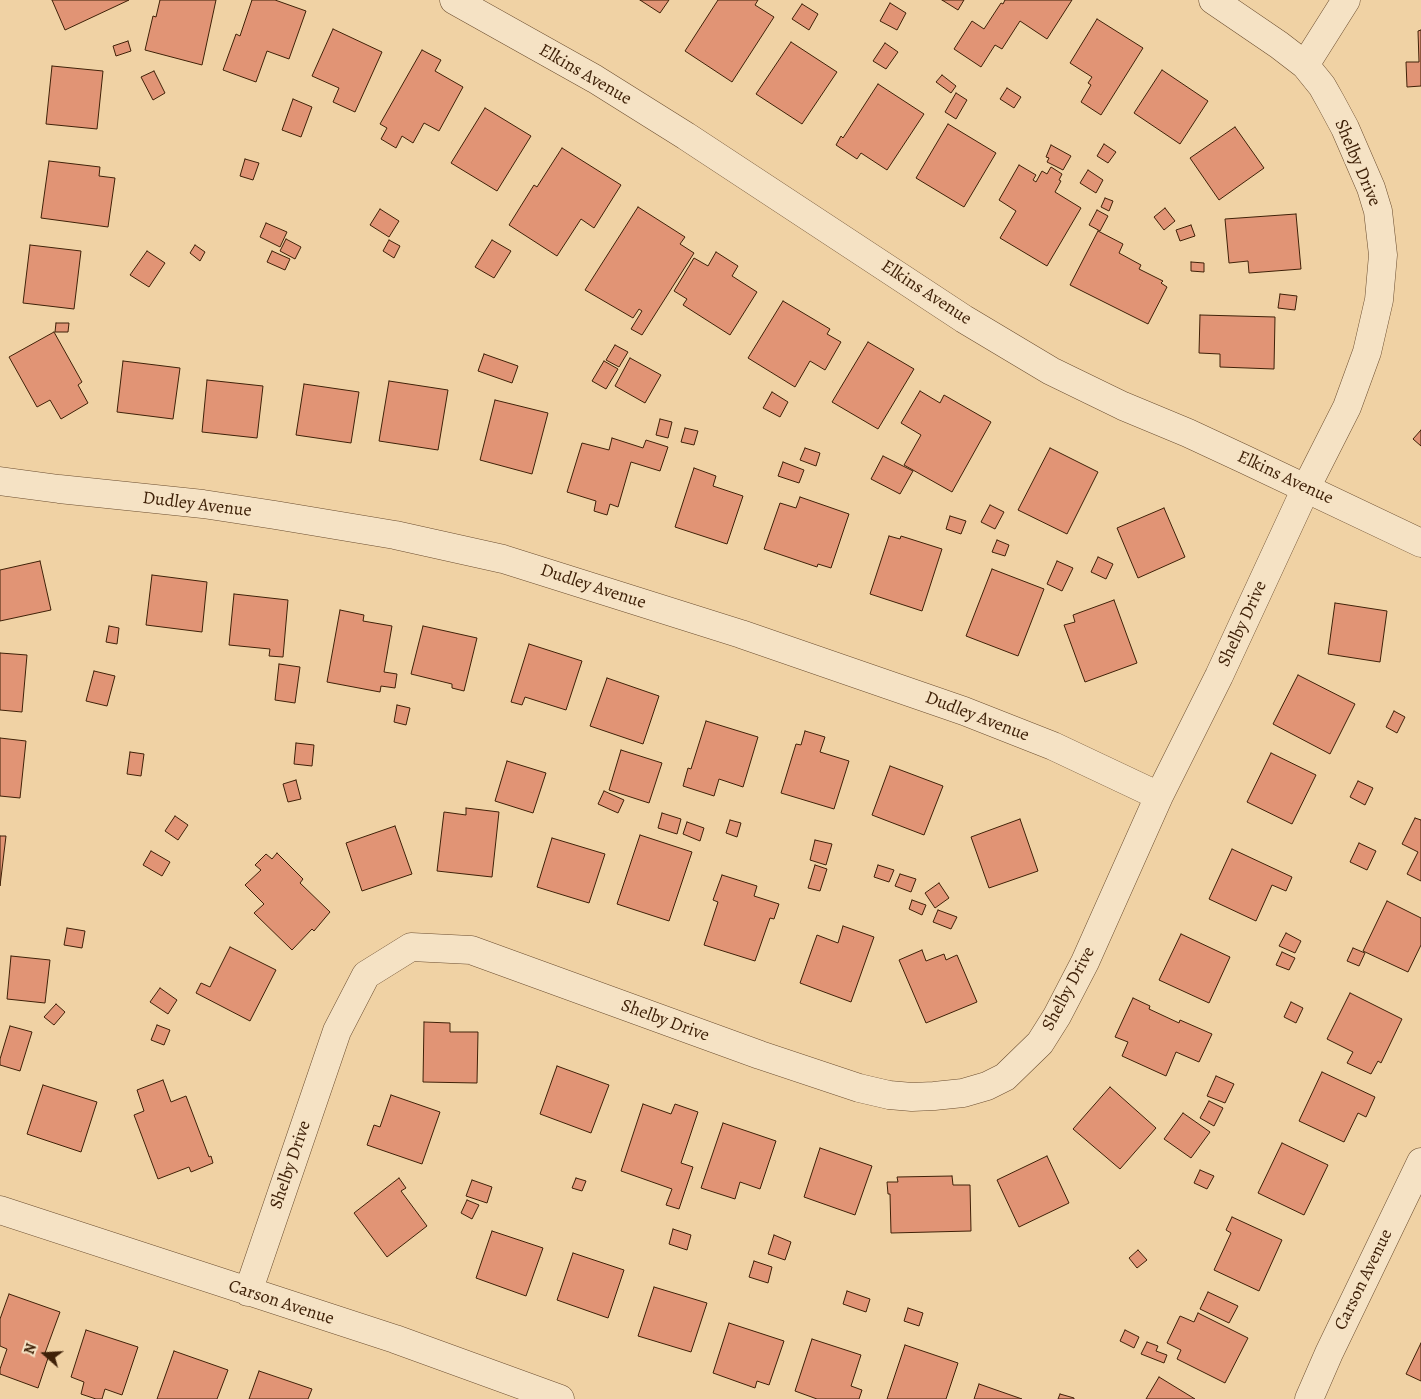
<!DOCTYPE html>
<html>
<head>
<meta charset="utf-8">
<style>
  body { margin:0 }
  #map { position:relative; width:1421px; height:1399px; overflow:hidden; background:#f0d2a4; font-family:Alegreya,serif }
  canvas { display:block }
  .north { position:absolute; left:20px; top:1329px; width:50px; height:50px; -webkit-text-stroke:4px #f5e2c4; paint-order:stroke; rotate:289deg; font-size:14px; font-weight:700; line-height:20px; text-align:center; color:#3f2108 }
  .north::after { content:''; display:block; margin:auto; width:18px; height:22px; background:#3f2108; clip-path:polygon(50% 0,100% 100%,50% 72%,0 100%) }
</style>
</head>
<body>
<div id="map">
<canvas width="1421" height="1399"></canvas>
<div class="north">N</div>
</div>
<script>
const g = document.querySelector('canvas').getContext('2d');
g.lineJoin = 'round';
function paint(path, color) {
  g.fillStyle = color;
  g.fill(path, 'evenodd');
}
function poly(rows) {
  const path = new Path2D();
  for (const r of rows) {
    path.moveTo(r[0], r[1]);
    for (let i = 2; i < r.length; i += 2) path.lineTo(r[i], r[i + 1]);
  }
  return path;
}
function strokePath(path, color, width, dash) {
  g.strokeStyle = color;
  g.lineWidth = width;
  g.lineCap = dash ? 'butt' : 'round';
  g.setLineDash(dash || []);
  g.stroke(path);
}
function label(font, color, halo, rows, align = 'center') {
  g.font = font + ' Alegreya,serif';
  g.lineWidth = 5;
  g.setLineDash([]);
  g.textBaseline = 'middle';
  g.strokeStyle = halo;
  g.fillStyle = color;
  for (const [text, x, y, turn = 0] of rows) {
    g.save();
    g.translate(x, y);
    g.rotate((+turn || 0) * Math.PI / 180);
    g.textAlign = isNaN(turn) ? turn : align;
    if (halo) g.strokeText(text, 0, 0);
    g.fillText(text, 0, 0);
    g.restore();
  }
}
const building = poly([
  [52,0,129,0,65,30,52,0],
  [160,0,216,0,202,65,145,50,153,16,156,17,160,0],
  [252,0,275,0,306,11,289,59,267,51,256,82,223,70,236,34,240,36,252,0],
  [640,0,669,0,660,13,640,0],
  [718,0,758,0,755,5,774,17,732,82,685,51,718,0],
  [942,0,964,0,958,10,942,0],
  [1005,0,1072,0,1047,39,1020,21,1002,49,995,45,981,67,954,49,972,21,984,29,1001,3,1003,4,1005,0],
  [890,3,906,13,897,30,880,21,890,3],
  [802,4,818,14,809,30,792,19,802,4],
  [1097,19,1143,48,1101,115,1081,102,1091,85,1088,83,1092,77,1070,63,1097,19],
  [333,29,382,52,355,112,333,102,339,88,312,76,333,29],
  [1421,30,1421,86,1407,87,1406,62,1419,62,1418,31,1421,30],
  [128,41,131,51,116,56,113,46,128,41],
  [791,42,837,72,802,124,756,94,791,42],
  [885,43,898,52,886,69,873,61,885,43],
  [422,50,441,60,435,71,463,87,439,131,424,123,413,143,402,136,396,148,381,139,387,128,380,124,422,50],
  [52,66,103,71,97,129,46,124,52,66],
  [1162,70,1208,101,1180,144,1134,113,1162,70],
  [154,71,165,93,153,100,141,77,154,71],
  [942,75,956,86,951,93,936,82,942,75],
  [878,84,924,114,887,170,861,153,857,159,836,145,841,136,843,138,878,84],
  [1007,88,1021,97,1014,108,1000,99,1007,88],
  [956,93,967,100,956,119,945,112,956,93],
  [293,99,312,107,301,137,282,130,293,99],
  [485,108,531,136,497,191,451,163,485,108],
  [948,124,996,153,964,207,916,178,948,124],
  [1235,127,1264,168,1219,200,1190,158,1235,127],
  [1104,144,1116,152,1108,163,1097,156,1104,144],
  [1051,145,1071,156,1063,170,1047,162,1049,158,1046,157,1051,145],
  [562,148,621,185,594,228,581,219,557,256,509,225,534,185,537,187,562,148],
  [245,159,259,163,253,180,240,176,245,159],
  [49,161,100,167,99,176,115,178,108,227,41,218,49,161],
  [1019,165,1036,175,1033,180,1036,182,1042,171,1047,174,1051,167,1062,174,1059,180,1061,181,1055,192,1081,208,1047,266,1000,238,1016,211,999,200,1019,165],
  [1088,170,1103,180,1096,193,1080,183,1088,170],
  [1105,198,1113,201,1109,211,1101,207,1105,198],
  [638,207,685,237,680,244,694,253,642,335,631,329,642,311,639,309,633,318,585,290,638,207],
  [1165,208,1175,221,1164,230,1154,217,1165,208],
  [380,209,399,221,389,237,370,225,380,209],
  [1097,210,1108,216,1100,231,1089,225,1097,210],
  [1296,214,1301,269,1249,273,1248,261,1229,263,1225,219,1296,214],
  [266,223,287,232,280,247,260,237,266,223],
  [1191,225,1195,236,1180,241,1176,230,1191,225],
  [1098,231,1123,244,1119,253,1141,265,1139,269,1163,281,1161,283,1167,287,1148,324,1070,285,1098,231],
  [286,239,301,247,295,259,280,251,286,239],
  [389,240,400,246,394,258,383,251,389,240],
  [492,240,511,251,494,278,475,267,492,240],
  [30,245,81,251,74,309,23,303,30,245],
  [195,245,205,252,200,261,190,253,195,245],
  [147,251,165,263,149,287,130,275,147,251],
  [272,251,290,259,285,270,267,262,272,251],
  [716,252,738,266,732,276,757,292,730,335,683,305,687,299,674,291,694,258,708,266,716,252],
  [1191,262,1204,263,1204,272,1191,271,1191,262],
  [1280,294,1297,296,1295,310,1278,308,1280,294],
  [783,301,830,329,827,334,841,342,825,370,810,361,795,387,748,358,783,301],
  [1200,315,1275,317,1274,369,1220,367,1220,354,1199,353,1200,315],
  [56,323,69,323,68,332,55,332,56,323],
  [54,332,82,382,78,385,88,403,61,419,50,400,37,407,9,357,54,332],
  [868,342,914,369,878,429,832,402,868,342],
  [615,345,628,352,619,367,606,360,615,345],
  [484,354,518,366,512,383,478,371,484,354],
  [630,358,661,375,645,403,615,386,630,358],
  [123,361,180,368,173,419,117,412,123,361],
  [604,361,618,369,606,389,592,381,604,361],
  [207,380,263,386,257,438,202,432,207,380],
  [389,381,448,390,438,450,379,441,389,381],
  [304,384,359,392,351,443,296,435,304,384],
  [920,391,940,403,944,395,991,422,952,492,904,465,921,435,901,423,920,391],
  [772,392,788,402,780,417,763,408,772,392],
  [495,400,548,413,532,474,480,460,495,400],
  [660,419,672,422,668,438,656,435,660,419],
  [685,428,698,431,694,445,681,442,685,428],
  [1421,430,1421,446,1413,439,1421,430],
  [612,438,643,448,646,440,668,447,660,471,631,462,618,507,610,504,607,515,594,511,596,501,567,492,582,443,609,450,612,438],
  [805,448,820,453,816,466,800,460,805,448],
  [1050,448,1098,472,1067,534,1018,510,1050,448],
  [883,456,913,471,900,494,871,479,883,456],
  [783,462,804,470,799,483,778,476,783,462],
  [694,468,716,476,713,486,743,496,727,544,675,527,694,468],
  [800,497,849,514,831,568,818,564,817,567,764,549,780,503,796,508,800,497],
  [990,505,1004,512,995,529,981,522,990,505],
  [1164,508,1185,557,1138,578,1117,528,1164,508],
  [950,516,966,521,961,534,946,529,950,516],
  [889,536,900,539,901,536,942,549,922,611,870,594,889,536],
  [997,540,1009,545,1005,556,992,552,997,540],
  [1098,557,1113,564,1106,579,1091,572,1098,557],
  [40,561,51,610,0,621,0,570,40,561],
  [1057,561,1073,568,1062,591,1047,584,1057,561],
  [992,569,1044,589,1018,656,966,636,992,569],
  [152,575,207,582,202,632,146,625,152,575],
  [234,594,288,600,283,657,269,656,270,649,229,645,234,594],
  [1114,600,1137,663,1085,682,1064,625,1075,622,1073,615,1114,600],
  [1335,603,1387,611,1380,662,1328,654,1335,603],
  [340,610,364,615,363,621,392,626,384,672,397,674,395,688,381,686,380,692,327,682,340,610],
  [109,626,119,628,117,644,106,642,109,626],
  [423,626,477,638,464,691,452,688,452,684,411,674,423,626],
  [529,644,582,661,566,710,525,697,522,705,511,702,529,644],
  [0,653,27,655,22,712,0,710,0,653],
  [279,664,300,667,295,703,275,700,279,664],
  [94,671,115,676,107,706,86,701,94,671],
  [1298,675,1355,704,1330,754,1273,724,1298,675],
  [607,678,659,696,643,744,590,726,607,678],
  [397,705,410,708,406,725,394,722,397,705],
  [1394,711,1405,717,1397,733,1386,727,1394,711],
  [706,721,758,737,743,787,719,779,714,796,683,786,688,768,691,769,706,721],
  [805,731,825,737,820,752,849,761,834,809,781,793,796,744,801,745,805,731],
  [0,738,26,741,20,798,0,796,0,738],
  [296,743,314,745,312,766,294,764,296,743],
  [621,750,662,763,649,803,609,790,621,750],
  [130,752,144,754,141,776,127,774,130,752],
  [1271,753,1316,775,1292,824,1247,802,1271,753],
  [507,761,546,773,533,813,495,801,507,761],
  [890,766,943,786,924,835,872,815,890,766],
  [296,780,301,799,288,802,283,784,296,780],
  [1358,781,1373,788,1365,805,1350,797,1358,781],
  [604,791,624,800,618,813,598,804,604,791],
  [466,808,499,812,492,877,437,871,444,812,466,815,466,808],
  [662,813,681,819,677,834,658,828,662,813],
  [175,816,188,825,178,840,165,831,175,816],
  [1415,818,1421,820,1421,881,1407,874,1418,852,1402,844,1415,818],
  [1020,819,1038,871,989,888,971,837,1020,819],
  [730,820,741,823,737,837,726,833,730,820],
  [687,822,704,828,700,841,683,834,687,822],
  [395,826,412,874,362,891,346,843,395,826],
  [640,835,692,852,669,921,617,904,640,835],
  [0,836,6,836,0,886,0,836],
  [552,838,605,854,589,903,537,887,552,838],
  [815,840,832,844,826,865,810,860,815,840],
  [1359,843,1376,851,1367,870,1350,862,1359,843],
  [1232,849,1292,877,1286,891,1272,885,1256,921,1209,899,1232,849],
  [151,851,170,862,162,876,143,865,151,851],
  [277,853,303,879,300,883,330,912,314,931,312,929,292,950,254,913,264,904,245,885,261,870,255,865,266,854,272,859,277,853],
  [815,865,827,869,820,891,808,888,815,865],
  [878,865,894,870,889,882,874,877,878,865],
  [900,874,916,879,911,892,895,886,900,874],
  [722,875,757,886,754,896,779,904,774,919,770,918,755,961,704,945,718,902,713,900,722,875],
  [939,883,949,898,935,908,925,893,939,883],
  [912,900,926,905,922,915,909,909,912,900],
  [1387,901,1421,918,1421,945,1408,972,1363,951,1387,901],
  [938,910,957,917,951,929,933,922,938,910],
  [843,926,874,937,851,1002,800,983,817,935,838,943,843,926],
  [67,928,85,931,82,948,64,945,67,928],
  [1286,933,1301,941,1295,953,1279,946,1286,933],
  [1181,934,1230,957,1209,1003,1159,980,1181,934],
  [230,947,276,970,250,1021,196,993,201,983,210,987,230,947],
  [1353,948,1365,953,1359,966,1347,961,1353,948],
  [922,950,926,961,944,954,946,960,957,955,977,1002,926,1023,899,960,922,950],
  [1282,952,1295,958,1289,970,1276,965,1282,952],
  [11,956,50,960,45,1003,7,999,11,956],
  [160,988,177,1000,168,1014,150,1002,160,988],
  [1350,993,1402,1019,1381,1063,1378,1061,1371,1074,1347,1063,1353,1052,1327,1039,1350,993],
  [1133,998,1150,1006,1149,1009,1179,1023,1180,1020,1212,1034,1199,1062,1176,1052,1166,1076,1122,1056,1128,1042,1115,1037,1133,998],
  [1291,1002,1303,1008,1296,1023,1284,1017,1291,1002],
  [56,1004,65,1012,54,1025,44,1017,56,1004],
  [424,1022,450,1023,450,1032,478,1032,477,1083,423,1082,424,1022],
  [157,1025,170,1030,164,1045,151,1040,157,1025],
  [10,1026,32,1032,20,1071,0,1065,0,1059,10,1026],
  [557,1066,609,1085,591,1133,540,1114,557,1066],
  [1322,1072,1375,1097,1366,1117,1358,1113,1344,1142,1299,1121,1322,1072],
  [1216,1076,1234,1084,1225,1103,1207,1096,1216,1076],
  [163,1080,171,1102,186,1096,209,1157,211,1156,213,1163,191,1172,189,1167,158,1179,134,1115,144,1111,137,1090,163,1080],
  [43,1085,97,1102,81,1152,27,1134,43,1085],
  [1110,1087,1156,1128,1120,1169,1073,1129,1110,1087],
  [391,1095,440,1112,422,1164,367,1145,374,1125,380,1127,391,1095],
  [1209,1101,1223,1108,1214,1126,1200,1118,1209,1101],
  [643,1104,671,1114,675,1104,698,1112,681,1163,693,1167,679,1209,666,1205,672,1189,621,1171,643,1104],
  [1183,1113,1210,1132,1191,1158,1164,1139,1183,1113],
  [723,1123,776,1141,760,1189,740,1182,735,1199,701,1188,723,1123],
  [1282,1143,1328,1165,1304,1215,1258,1193,1282,1143],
  [820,1148,872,1166,855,1215,804,1197,820,1148],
  [1047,1156,1069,1203,1019,1227,997,1180,1047,1156],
  [1200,1170,1214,1176,1207,1189,1194,1183,1200,1170],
  [952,1176,953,1185,970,1185,971,1231,891,1233,890,1194,888,1194,887,1182,898,1182,897,1177,952,1176],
  [399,1178,406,1188,401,1191,427,1226,387,1257,354,1213,399,1178],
  [576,1178,586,1181,582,1191,572,1188,576,1178],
  [472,1180,492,1187,487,1203,466,1196,472,1180],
  [467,1200,479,1205,472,1219,461,1213,467,1200],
  [1232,1217,1282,1240,1259,1291,1214,1270,1231,1233,1226,1230,1232,1217],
  [673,1229,691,1235,687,1250,669,1244,673,1229],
  [492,1231,543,1248,526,1296,476,1278,492,1231],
  [774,1235,791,1242,785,1260,768,1254,774,1235],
  [1138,1250,1147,1260,1137,1268,1129,1258,1138,1250],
  [573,1253,624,1270,608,1318,557,1300,573,1253],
  [754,1261,772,1267,768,1283,749,1277,754,1261],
  [654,1287,707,1303,691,1352,638,1336,654,1287],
  [847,1291,870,1299,866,1312,843,1304,847,1291],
  [1208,1292,1238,1306,1229,1323,1200,1309,1208,1292],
  [9,1294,60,1312,45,1353,49,1355,38,1388,0,1374,0,1369,7,1349,0,1346,0,1319,9,1294],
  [908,1308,923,1313,919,1326,904,1321,908,1308],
  [1198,1313,1248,1338,1225,1383,1177,1359,1181,1350,1167,1343,1180,1316,1194,1322,1198,1313],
  [729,1323,784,1341,769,1385,757,1381,755,1388,713,1373,729,1323],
  [86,1330,138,1347,122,1395,105,1389,102,1399,96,1399,81,1394,84,1382,71,1377,86,1330],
  [1125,1330,1139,1337,1134,1348,1120,1341,1125,1330],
  [812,1339,861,1355,851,1386,862,1390,859,1399,817,1399,795,1391,812,1339],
  [1147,1342,1158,1346,1156,1351,1167,1355,1164,1363,1141,1354,1147,1342],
  [1421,1343,1421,1381,1406,1374,1421,1343],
  [905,1345,958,1363,946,1399,887,1399,905,1345],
  [174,1351,228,1370,217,1399,157,1399,174,1351],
  [259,1371,312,1389,308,1399,249,1399,259,1371],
  [1159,1377,1195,1399,1146,1399,1159,1377],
  [979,1384,1022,1399,974,1399,979,1384],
  [1060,1394,1074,1398,1074,1399,1058,1399,1060,1394]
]);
paint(building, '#e19475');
strokePath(building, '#3f2108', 1);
const minor = poly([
  [454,0,595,79,686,136,964,319,1051,371,1123,406,1188,433,1246,460,1421,543],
  [1305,65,1346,0],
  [0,481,59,489,203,504,275,515,395,535,503,559,741,634,964,711,1053,746,1159,796],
  [0,1210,395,1339,560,1399],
  [248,1292,337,1031,366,975,411,947,471,950,760,1055,859,1088,889,1095,912,1097,934,1096,963,1093,987,1086,1005,1077,1040,1043,1057,1016,1085,962,1159,796,1219,676,1306,488,1347,407,1367,352,1379,300,1383,255,1378,211,1371,188,1345,128,1331,102,1322,86,1305,65,1279,45,1213,0],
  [1309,1399,1329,1353,1421,1162]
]);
strokePath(minor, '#6b4d2f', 29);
strokePath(minor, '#f5e2c4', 28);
label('18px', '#3f2108', '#f5e2c4', [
  ["Elkins Avenue",585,75,30],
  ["Shelby Drive",1357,163,67],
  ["Elkins Avenue",926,293,33],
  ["Elkins Avenue",1285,478,25],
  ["Dudley Avenue",197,505,7],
  ["Dudley Avenue",593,587,18],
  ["Shelby Drive",1243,624,-65],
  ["Dudley Avenue",977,717,21],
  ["Shelby Drive",1069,989,-62],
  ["Shelby Drive",665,1021,20],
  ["Shelby Drive",291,1165,-71],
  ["Carson Avenue",1364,1280,-64],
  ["Carson Avenue",281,1303,18]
]);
</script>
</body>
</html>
